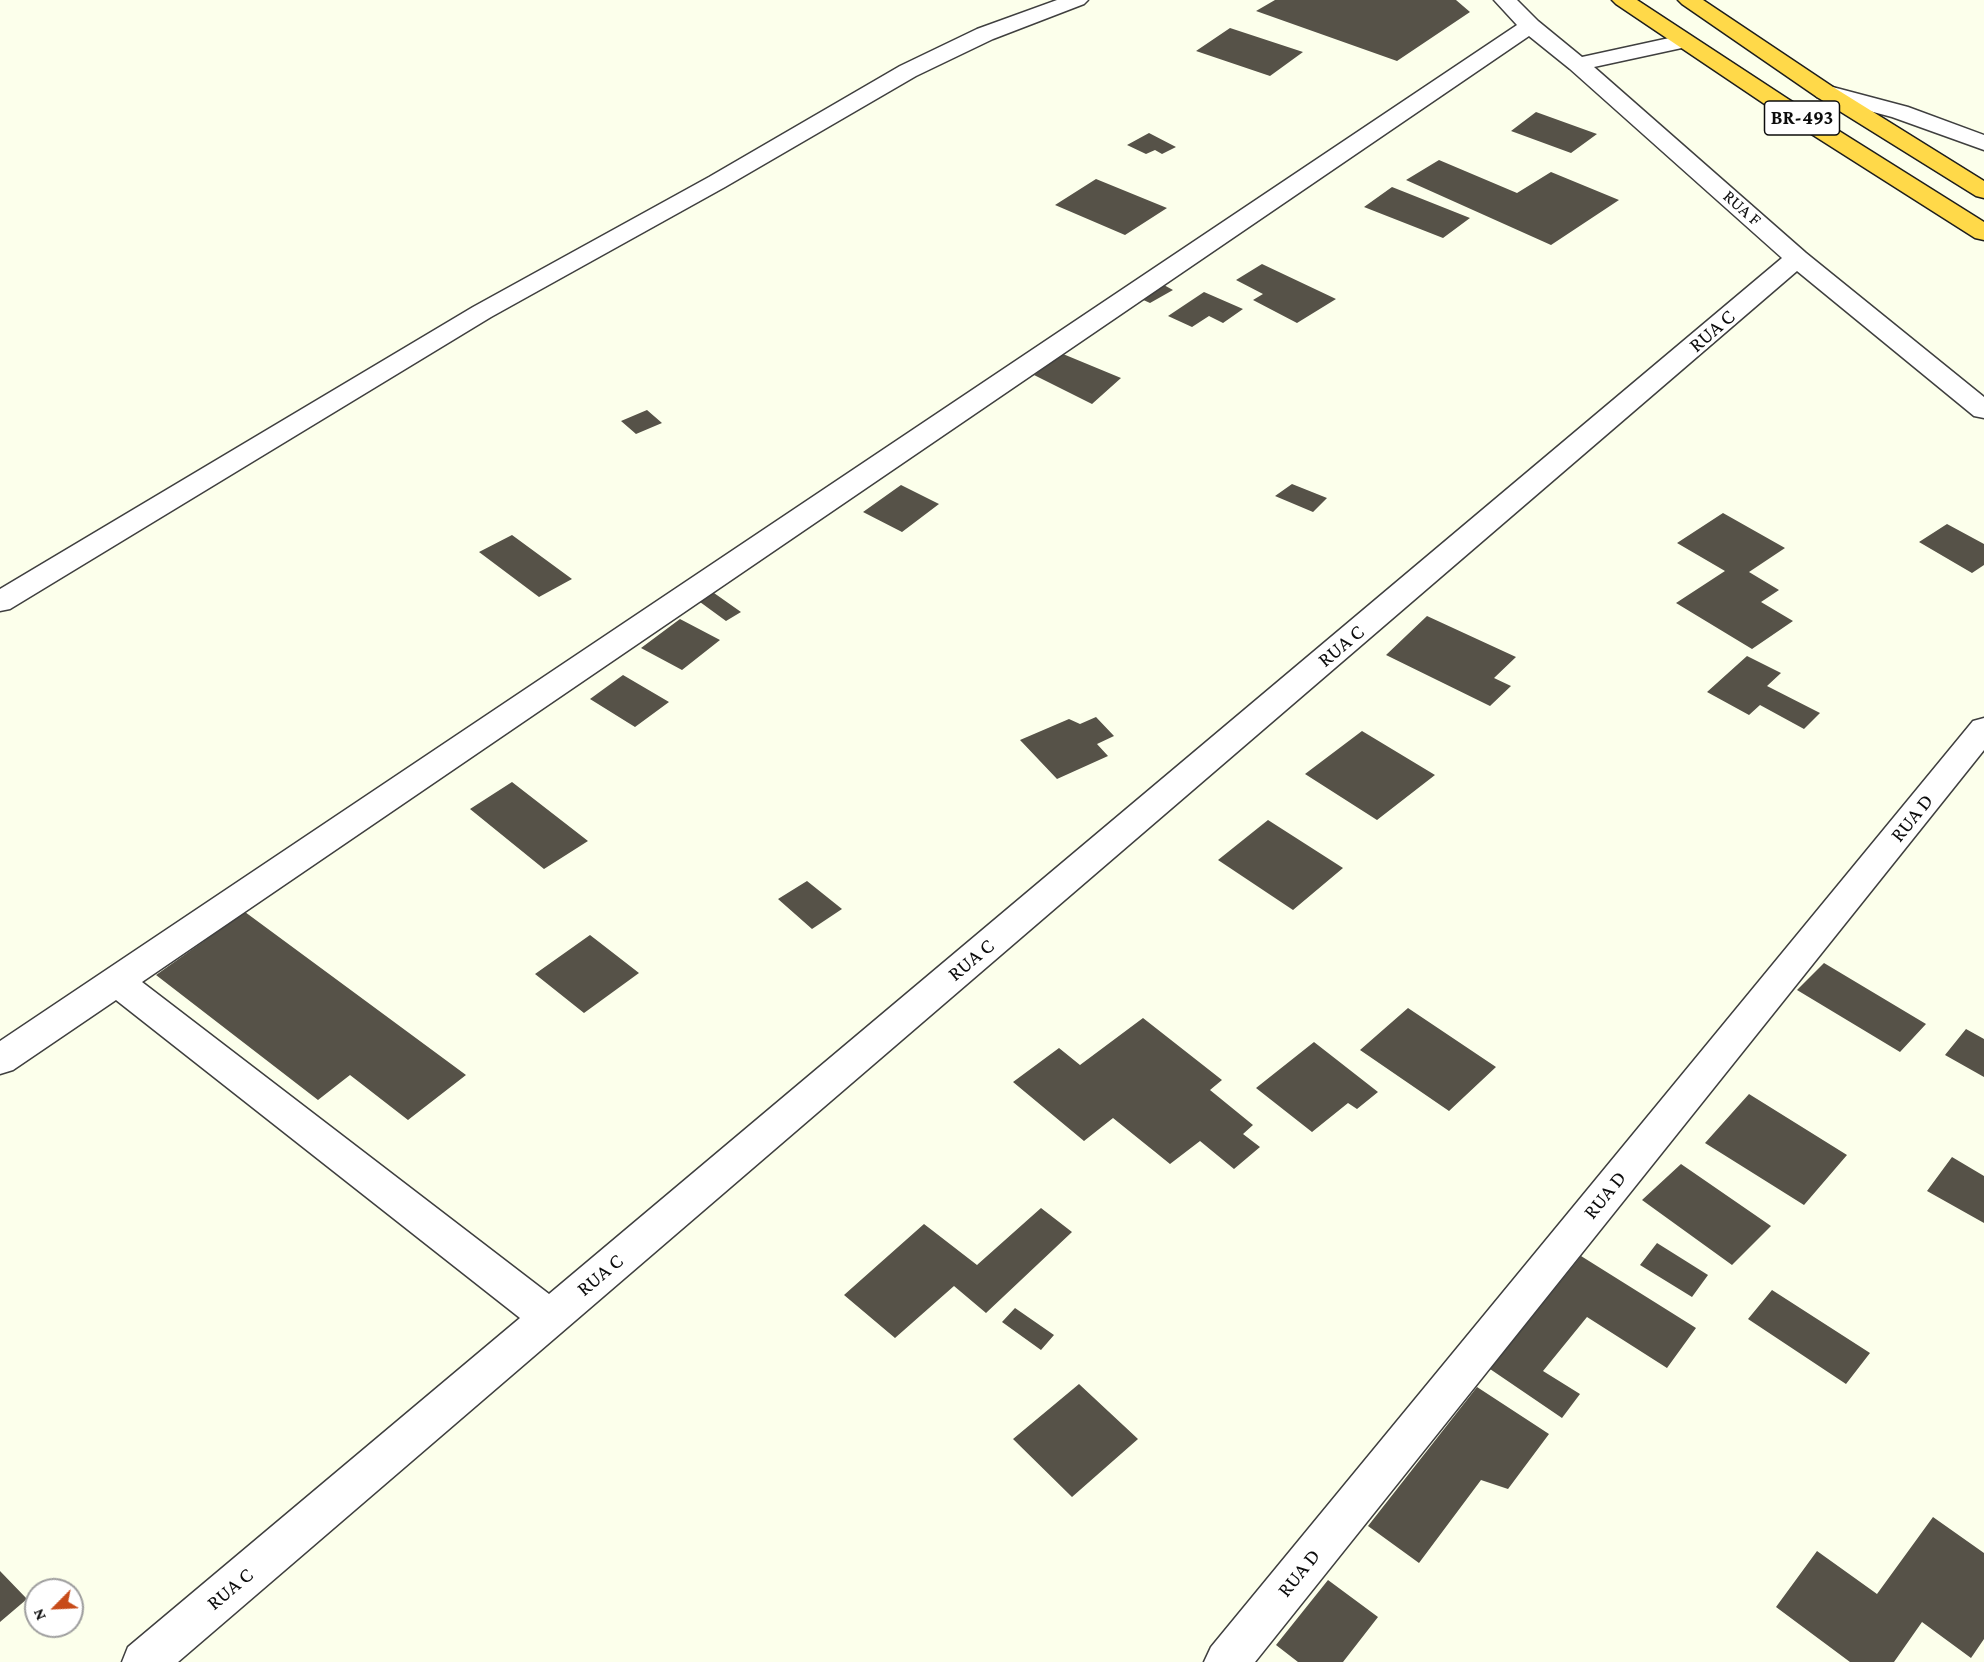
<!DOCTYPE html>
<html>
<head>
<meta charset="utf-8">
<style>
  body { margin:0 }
  #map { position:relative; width:1984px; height:1662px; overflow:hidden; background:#fcffeb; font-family:"Crimson Pro",serif }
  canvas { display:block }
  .north { position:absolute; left:24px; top:1578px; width:60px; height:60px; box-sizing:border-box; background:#fff; border:2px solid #9e9e9e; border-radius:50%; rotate:246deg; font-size:16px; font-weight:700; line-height:24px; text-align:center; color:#0c0c0c }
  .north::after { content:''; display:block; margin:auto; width:21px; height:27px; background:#c74b19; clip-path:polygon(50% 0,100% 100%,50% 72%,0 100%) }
</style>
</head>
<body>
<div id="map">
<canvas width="1984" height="1662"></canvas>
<div class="north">N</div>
</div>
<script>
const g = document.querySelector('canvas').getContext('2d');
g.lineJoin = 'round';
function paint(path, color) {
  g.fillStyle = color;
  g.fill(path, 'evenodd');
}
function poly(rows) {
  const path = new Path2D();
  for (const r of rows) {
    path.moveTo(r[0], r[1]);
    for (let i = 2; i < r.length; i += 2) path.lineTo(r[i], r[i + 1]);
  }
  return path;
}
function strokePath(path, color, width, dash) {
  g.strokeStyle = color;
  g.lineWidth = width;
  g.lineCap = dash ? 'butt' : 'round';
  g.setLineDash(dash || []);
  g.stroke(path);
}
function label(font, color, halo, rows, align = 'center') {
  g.font = font + ' "Crimson Pro",serif';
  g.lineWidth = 6;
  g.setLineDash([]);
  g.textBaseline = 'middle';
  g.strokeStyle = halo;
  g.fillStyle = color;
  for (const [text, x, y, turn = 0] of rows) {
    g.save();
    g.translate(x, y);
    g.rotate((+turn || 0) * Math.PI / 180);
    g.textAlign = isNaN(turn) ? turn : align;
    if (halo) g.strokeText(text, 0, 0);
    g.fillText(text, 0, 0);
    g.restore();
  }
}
paint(poly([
  [1275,0,1456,0,1470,12,1397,61,1256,11],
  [1230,28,1303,52,1270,76,1196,51],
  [1536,112,1597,134,1571,153,1511,131],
  [1149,133,1176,147,1162,154,1155,150,1146,154,1127,145],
  [1439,160,1517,193,1551,172,1619,200,1551,245,1406,180],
  [1096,179,1167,208,1125,235,1055,205],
  [1392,187,1470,218,1443,238,1364,207],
  [1262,264,1336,299,1297,323,1253,300,1263,294,1236,280],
  [1162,284,1173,290,1150,303,1139,298],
  [1204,292,1243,309,1223,323,1209,316,1192,327,1168,316],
  [1063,354,1121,378,1092,404,1034,375],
  [647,410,662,423,636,434,621,421],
  [1292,484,1327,498,1313,512,1275,496],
  [901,485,939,504,902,532,863,512],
  [1723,513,1785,548,1749,572,1779,590,1761,602,1793,621,1752,649,1676,603,1725,571,1677,543],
  [1947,524,1984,544,1984,565,1972,573,1919,542],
  [512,535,572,579,539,597,479,552],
  [714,593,741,612,726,621,700,602],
  [1427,616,1516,657,1494,678,1511,686,1490,706,1386,655],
  [680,619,720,640,682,670,641,648],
  [1747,656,1781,673,1767,686,1820,713,1804,729,1760,705,1749,715,1707,692],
  [623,675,669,702,635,727,590,699],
  [1096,717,1114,736,1097,744,1108,756,1057,779,1020,740,1069,719,1080,724],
  [1362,731,1435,775,1377,820,1305,774],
  [512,782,588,841,544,869,470,809],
  [1268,820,1343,868,1293,910,1218,860],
  [807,881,842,909,812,929,778,899],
  [245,912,466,1075,408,1120,350,1075,318,1100,156,975],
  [590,935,639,973,584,1013,535,974],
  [1824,963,1926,1024,1900,1052,1797,990],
  [1408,1008,1496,1067,1449,1111,1360,1050],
  [1143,1018,1222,1080,1210,1090,1253,1125,1243,1134,1260,1147,1234,1169,1200,1141,1170,1164,1113,1118,1084,1141,1013,1082,1059,1048,1080,1065],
  [1966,1029,1984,1039,1984,1077,1945,1055],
  [1314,1042,1378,1092,1357,1109,1348,1103,1312,1132,1256,1088],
  [1749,1094,1847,1155,1804,1205,1705,1143],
  [1952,1157,1984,1176,1984,1223,1927,1191],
  [1681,1164,1771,1226,1732,1265,1642,1200],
  [1041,1208,1072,1232,986,1313,954,1286,895,1338,844,1295,924,1224,977,1265],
  [1657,1243,1708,1275,1692,1297,1640,1265],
  [1581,1256,1696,1328,1667,1368,1587,1317,1543,1371,1580,1394,1562,1418,1490,1369],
  [1772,1290,1870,1353,1846,1384,1748,1319],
  [1015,1308,1054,1335,1041,1350,1002,1322],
  [1079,1384,1138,1439,1072,1497,1013,1439],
  [1477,1387,1549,1434,1508,1489,1481,1480,1419,1563,1368,1526],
  [1933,1517,1984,1553,1984,1639,1971,1658,1922,1622,1894,1662,1850,1662,1776,1607,1817,1551,1877,1594],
  [0,1571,27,1599,0,1622],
  [1328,1580,1378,1617,1343,1662,1298,1662,1276,1645]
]), '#565248');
const street = poly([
  [1057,0,1088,0,1084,4,993,39,916,76,725,187,491,317,10,609,0,611,0,589,473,307,709,177,900,66,977,29,1057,0],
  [1494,0,1517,0,1538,21,1582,57,1683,35,1691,36,1694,41,1691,46,1594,67,1806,253,1984,397,1984,418,1974,416,1797,271,178,1662,122,1662,128,1647,520,1318,116,1000,13,1070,0,1074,0,1041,1517,25,1494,0],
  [1529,36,1570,69,1782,258,549,1294,142,982,1529,36],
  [1825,85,1908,107,1984,135,1984,150,1892,117,1817,97,1814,92,1817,87,1825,85],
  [1984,718,1984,750,1255,1662,1204,1662,1211,1647,1973,721,1984,718]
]);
const highway = poly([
  [1612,0,1637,0,1788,99,1984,222,1984,240,1975,238,1772,109,1616,4,1612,0],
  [1678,0,1703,0,1833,87,1984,181,1984,198,1976,196,1817,97,1682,4,1678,0]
]);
strokePath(street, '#3f3f3f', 3);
strokePath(highway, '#1d1d1d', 3);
paint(street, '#fff');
paint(highway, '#ffd949');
label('18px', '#0c0c0c', '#fff', [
  ["RUA F",1742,208,41]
]);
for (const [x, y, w] of [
  [1802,118,75]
]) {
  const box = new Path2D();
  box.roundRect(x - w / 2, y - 17, w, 34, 4.5);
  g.fillStyle = '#fff';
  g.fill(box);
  strokePath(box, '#0c0c0c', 1.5);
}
label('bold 20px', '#0c0c0c', null, [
  ["BR-493",1802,118]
]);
label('21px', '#0c0c0c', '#fff', [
  ["RUA C",1712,331,-41],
  ["RUA C",1341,646,-40],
  ["RUA D",1912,818,-51],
  ["RUA C",971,960,-40],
  ["RUA D",1605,1195,-51],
  ["RUA C",600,1275,-40],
  ["RUA D",1299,1573,-51],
  ["RUA C",230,1589,-40]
]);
</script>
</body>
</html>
